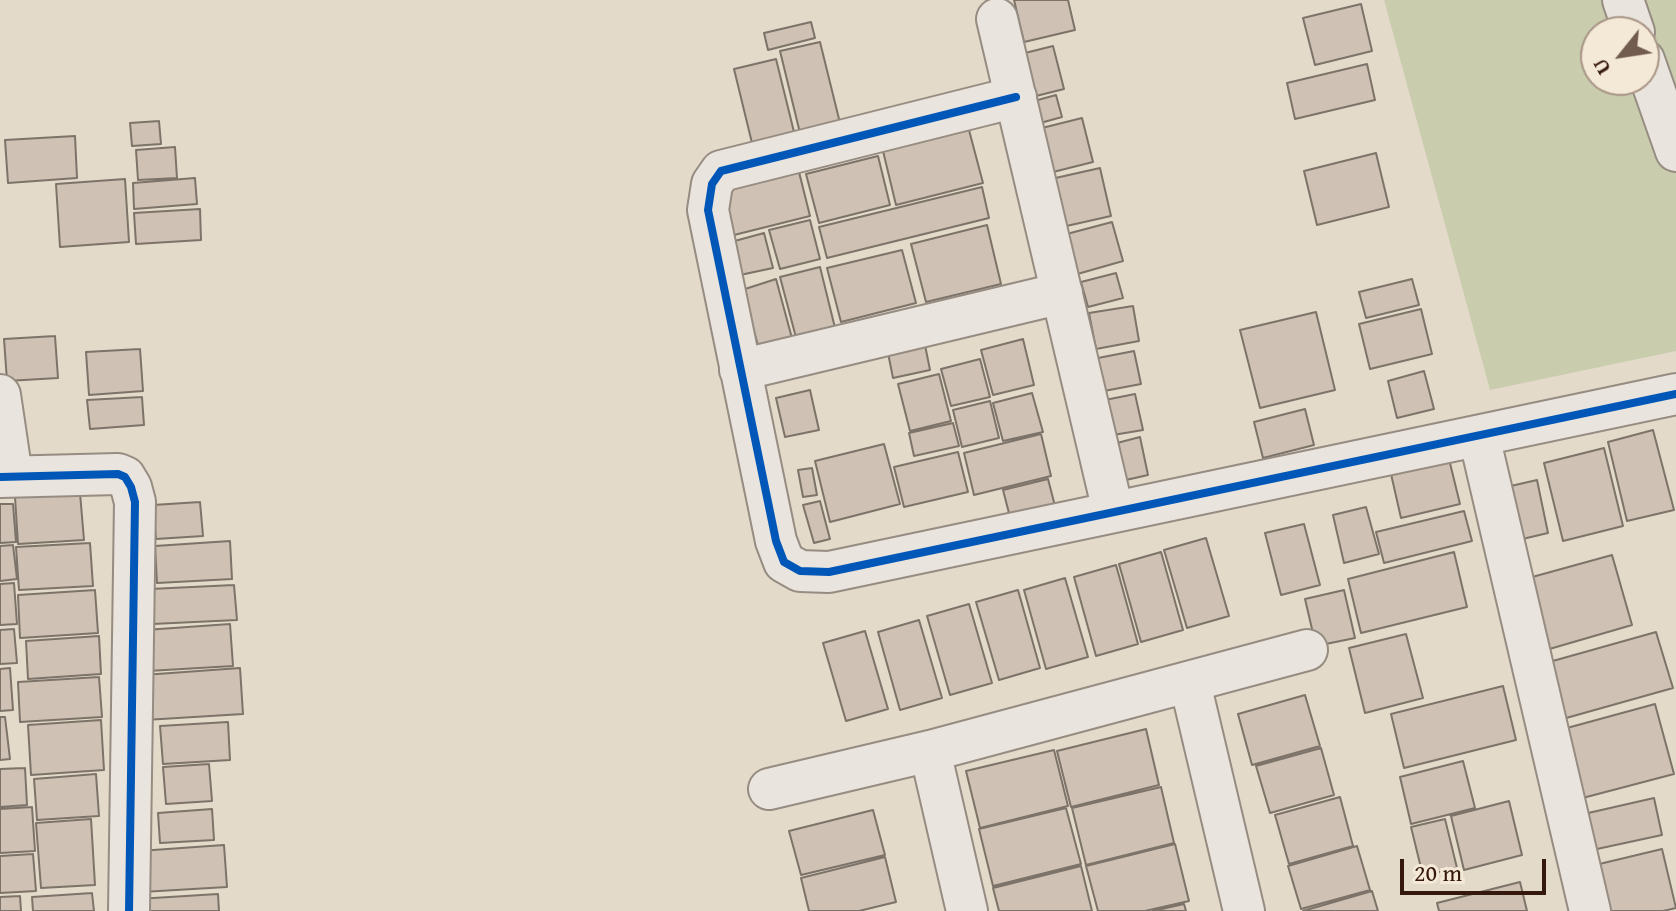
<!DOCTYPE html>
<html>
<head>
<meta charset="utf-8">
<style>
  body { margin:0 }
  #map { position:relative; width:1676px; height:911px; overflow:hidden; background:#e4daca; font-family:"Gentium Book Plus",serif }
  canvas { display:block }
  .north { position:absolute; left:1580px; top:16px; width:80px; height:80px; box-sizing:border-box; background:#f4e8d6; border:2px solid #a89586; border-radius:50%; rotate:240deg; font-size:22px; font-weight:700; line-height:32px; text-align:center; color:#35180d }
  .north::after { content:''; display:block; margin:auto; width:28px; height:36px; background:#725c4f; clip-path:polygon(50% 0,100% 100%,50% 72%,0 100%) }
  .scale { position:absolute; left:1400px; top:859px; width:146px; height:36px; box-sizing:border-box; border:4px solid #35180d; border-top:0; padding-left:10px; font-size:24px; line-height:28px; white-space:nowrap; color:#35180d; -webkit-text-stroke:6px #f4e8d6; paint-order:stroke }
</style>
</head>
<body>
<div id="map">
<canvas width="1676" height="911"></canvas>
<div class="north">U</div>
<div class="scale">20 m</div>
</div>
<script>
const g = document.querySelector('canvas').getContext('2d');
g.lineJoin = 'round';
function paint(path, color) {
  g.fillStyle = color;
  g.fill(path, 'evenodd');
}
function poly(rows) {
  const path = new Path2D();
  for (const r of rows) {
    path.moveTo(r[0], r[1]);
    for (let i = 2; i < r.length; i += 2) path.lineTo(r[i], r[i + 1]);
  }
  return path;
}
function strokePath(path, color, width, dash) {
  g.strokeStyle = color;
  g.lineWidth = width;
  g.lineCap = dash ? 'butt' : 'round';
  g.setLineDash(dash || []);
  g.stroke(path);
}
paint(poly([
  [1384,0,1676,0,1676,351,1490,390],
  [1596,32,1644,32,1644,80,1596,80]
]), '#c9cdae');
const building = poly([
  [1014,0,1068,0,1075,30,1024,42,1014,0],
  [1361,4,1372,51,1315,65,1303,18,1361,4],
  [811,22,815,38,768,50,764,33,811,22],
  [820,42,840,123,800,133,780,51,820,42],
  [1053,46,1064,89,1028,98,1017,55,1053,46],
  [776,59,794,132,752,143,734,69,776,59],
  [1367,64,1375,100,1295,119,1287,83,1367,64],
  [1056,95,1062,117,1033,125,1027,103,1056,95],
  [1082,118,1093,162,1049,173,1038,129,1082,118],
  [159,121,161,144,132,146,130,123,159,121],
  [969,130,983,183,896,205,883,151,969,130],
  [75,136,77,178,8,183,5,140,75,136],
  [175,147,177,178,138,180,136,150,175,147],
  [1376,153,1389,207,1317,225,1304,171,1376,153],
  [878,156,890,205,819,223,806,174,878,156],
  [797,164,810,216,730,236,717,184,797,164],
  [1100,168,1111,216,1062,227,1051,179,1100,168],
  [195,178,197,204,134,209,133,183,195,178],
  [125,179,129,242,60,247,56,184,125,179],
  [982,187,989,218,827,258,819,227,982,187],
  [200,209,201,240,136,244,134,213,200,209],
  [810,220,820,259,780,269,769,230,810,220],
  [1112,222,1123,261,1074,275,1063,235,1112,222],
  [987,225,1001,284,926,302,911,244,987,225],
  [764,233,773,268,740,275,731,242,764,233],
  [902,250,916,303,841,322,827,268,902,250],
  [820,267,837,336,798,345,780,277,820,267],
  [1116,273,1123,298,1088,307,1081,282,1116,273],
  [776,279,793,342,760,352,742,290,776,279],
  [1412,279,1419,305,1366,318,1359,292,1412,279],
  [1133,306,1139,341,1096,349,1089,313,1133,306],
  [1421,309,1432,354,1370,369,1359,324,1421,309],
  [1316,312,1335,390,1260,408,1240,330,1316,312],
  [55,336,58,378,7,381,4,339,55,336],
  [1023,339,1034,385,993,395,981,350,1023,339],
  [925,345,930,370,893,378,888,353,925,345],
  [140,349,143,391,89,395,86,352,140,349],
  [1134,351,1141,384,1104,391,1098,358,1134,351],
  [980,359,990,397,951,406,941,369,980,359],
  [1424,371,1434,409,1397,418,1388,381,1424,371],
  [939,374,951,421,910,431,898,384,939,374],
  [810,390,819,430,785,437,776,398,810,390],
  [1032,393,1043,432,1003,441,993,403,1032,393],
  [1135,394,1143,430,1107,436,1100,401,1135,394],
  [142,397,144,425,90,429,87,400,142,397],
  [990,401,999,438,962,447,953,410,990,401],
  [1305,409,1314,445,1263,458,1254,422,1305,409],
  [953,423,959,446,914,456,909,433,953,423],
  [1653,430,1674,510,1627,521,1608,442,1653,430],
  [1041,434,1051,476,974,495,964,453,1041,434],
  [1140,437,1148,475,1126,480,1117,443,1140,437],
  [884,444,900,504,830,522,815,461,884,444],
  [1604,448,1623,526,1563,541,1544,463,1604,448],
  [958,452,968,492,904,507,894,467,958,452],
  [1449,459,1460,504,1401,518,1391,474,1449,459],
  [812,468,817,495,803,497,798,470,812,468],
  [1048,479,1055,506,1010,517,1003,490,1048,479],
  [1537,480,1548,533,1514,541,1502,488,1537,480],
  [80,493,84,540,18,544,15,497,80,493],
  [820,501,830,539,814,543,803,505,820,501],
  [200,502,203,536,156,539,153,505,200,502],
  [0,504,13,504,16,542,0,543,0,504],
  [1366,507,1379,554,1344,563,1333,515,1366,507],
  [1464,511,1472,541,1384,563,1376,532,1464,511],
  [1304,524,1320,585,1281,595,1265,533,1304,524],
  [1206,538,1229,616,1187,628,1164,550,1206,538],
  [230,541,232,579,157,583,155,546,230,541],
  [90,543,93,586,19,590,16,547,90,543],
  [13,545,17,579,0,581,0,546,13,545],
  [1161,552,1183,630,1141,642,1119,564,1161,552],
  [1454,552,1467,607,1361,633,1348,579,1454,552],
  [1612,555,1632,625,1546,650,1525,579,1612,555],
  [1116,565,1138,644,1096,656,1074,577,1116,565],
  [1065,578,1088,657,1046,669,1024,590,1065,578],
  [14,583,17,624,0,625,0,584,14,583],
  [234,585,237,620,152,624,150,589,234,585],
  [95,590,98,633,20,638,18,595,95,590],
  [1018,590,1040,668,999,680,976,602,1018,590],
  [1344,590,1355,638,1316,646,1305,599,1344,590],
  [969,604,992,683,950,695,927,616,969,604],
  [919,620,942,698,900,710,878,632,919,620],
  [230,624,233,666,148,671,145,630,230,624],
  [14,629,17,663,0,664,0,630,14,629],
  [865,631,888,709,846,721,823,643,865,631],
  [1656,632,1673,688,1552,722,1535,666,1656,632],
  [1406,634,1423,698,1365,713,1349,648,1406,634],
  [99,636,101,674,28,679,26,641,99,636],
  [10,668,13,710,0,711,0,669,10,668],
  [240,668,243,714,145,720,143,675,240,668],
  [99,677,102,717,20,722,18,682,99,677],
  [1503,686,1516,740,1404,768,1391,714,1503,686],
  [1305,695,1320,746,1252,765,1238,714,1305,695],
  [1655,704,1674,774,1575,800,1556,731,1655,704],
  [0,717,5,717,10,759,0,760,0,717],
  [101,720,104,770,31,775,28,725,101,720],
  [228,722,230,760,163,764,160,726,228,722],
  [1146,729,1159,785,1071,807,1057,751,1146,729],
  [1321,748,1334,795,1270,813,1256,766,1321,748],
  [1054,750,1068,806,980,828,966,771,1054,750],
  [1463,761,1475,808,1411,824,1400,777,1463,761],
  [209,764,212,801,166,804,163,767,209,764],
  [25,768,27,805,0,807,0,769,25,768],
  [96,774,99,816,37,820,34,779,96,774],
  [1161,787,1174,843,1086,865,1072,808,1161,787],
  [1340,797,1353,846,1289,864,1275,815,1340,797],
  [1654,798,1662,835,1583,852,1575,816,1654,798],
  [1509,801,1522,855,1464,870,1451,816,1509,801],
  [32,807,35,851,0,853,0,809,32,807],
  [1066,808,1081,864,993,886,979,829,1066,808],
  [212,809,214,840,160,843,158,813,212,809],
  [873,810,885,855,801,875,789,831,873,810],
  [91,819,95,885,41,888,36,823,91,819],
  [1445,819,1457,868,1423,876,1411,827,1445,819],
  [1175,844,1189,901,1145,911,1098,911,1086,866,1175,844],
  [224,845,227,887,142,892,139,851,224,845],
  [1357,846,1370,890,1301,909,1288,866,1357,846],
  [1662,849,1676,908,1663,911,1602,911,1591,866,1662,849],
  [33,854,36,891,0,893,0,856,33,854],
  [885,857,896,902,859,911,809,911,801,878,885,857],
  [1081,866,1092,911,999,911,993,888,1081,866],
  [1520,882,1527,911,1439,911,1437,903,1520,882],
  [1372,891,1378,911,1303,911,1372,891],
  [92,893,94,911,33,911,32,897,92,893],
  [218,894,219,911,138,911,137,899,218,894],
  [20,896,21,911,0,911,0,897,20,896],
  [1184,904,1186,911,1153,911,1184,904]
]);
paint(building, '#cfc2b4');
strokePath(building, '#7d7369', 2);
const minor = poly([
  [1623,0,1634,32],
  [997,19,1113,511],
  [1644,60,1676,151],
  [1016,97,721,171,712,184,708,210,776,541,784,562,800,571,829,572,1676,394],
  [740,370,1062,293],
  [0,395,12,476],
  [1479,436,1590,911],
  [0,477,118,474,125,477,131,487,135,502,129,911],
  [1190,683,1244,911],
  [930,751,967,911],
  [769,789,930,751,1307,650]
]);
strokePath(minor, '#968c82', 44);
strokePath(minor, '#e9e4dd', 40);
strokePath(poly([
  [1016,97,721,171,712,184,708,210,776,541,784,562,800,571,829,572,1676,394],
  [0,477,118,474,125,477,131,487,135,502,129,911]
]), '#0057b8', 8);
</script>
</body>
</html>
